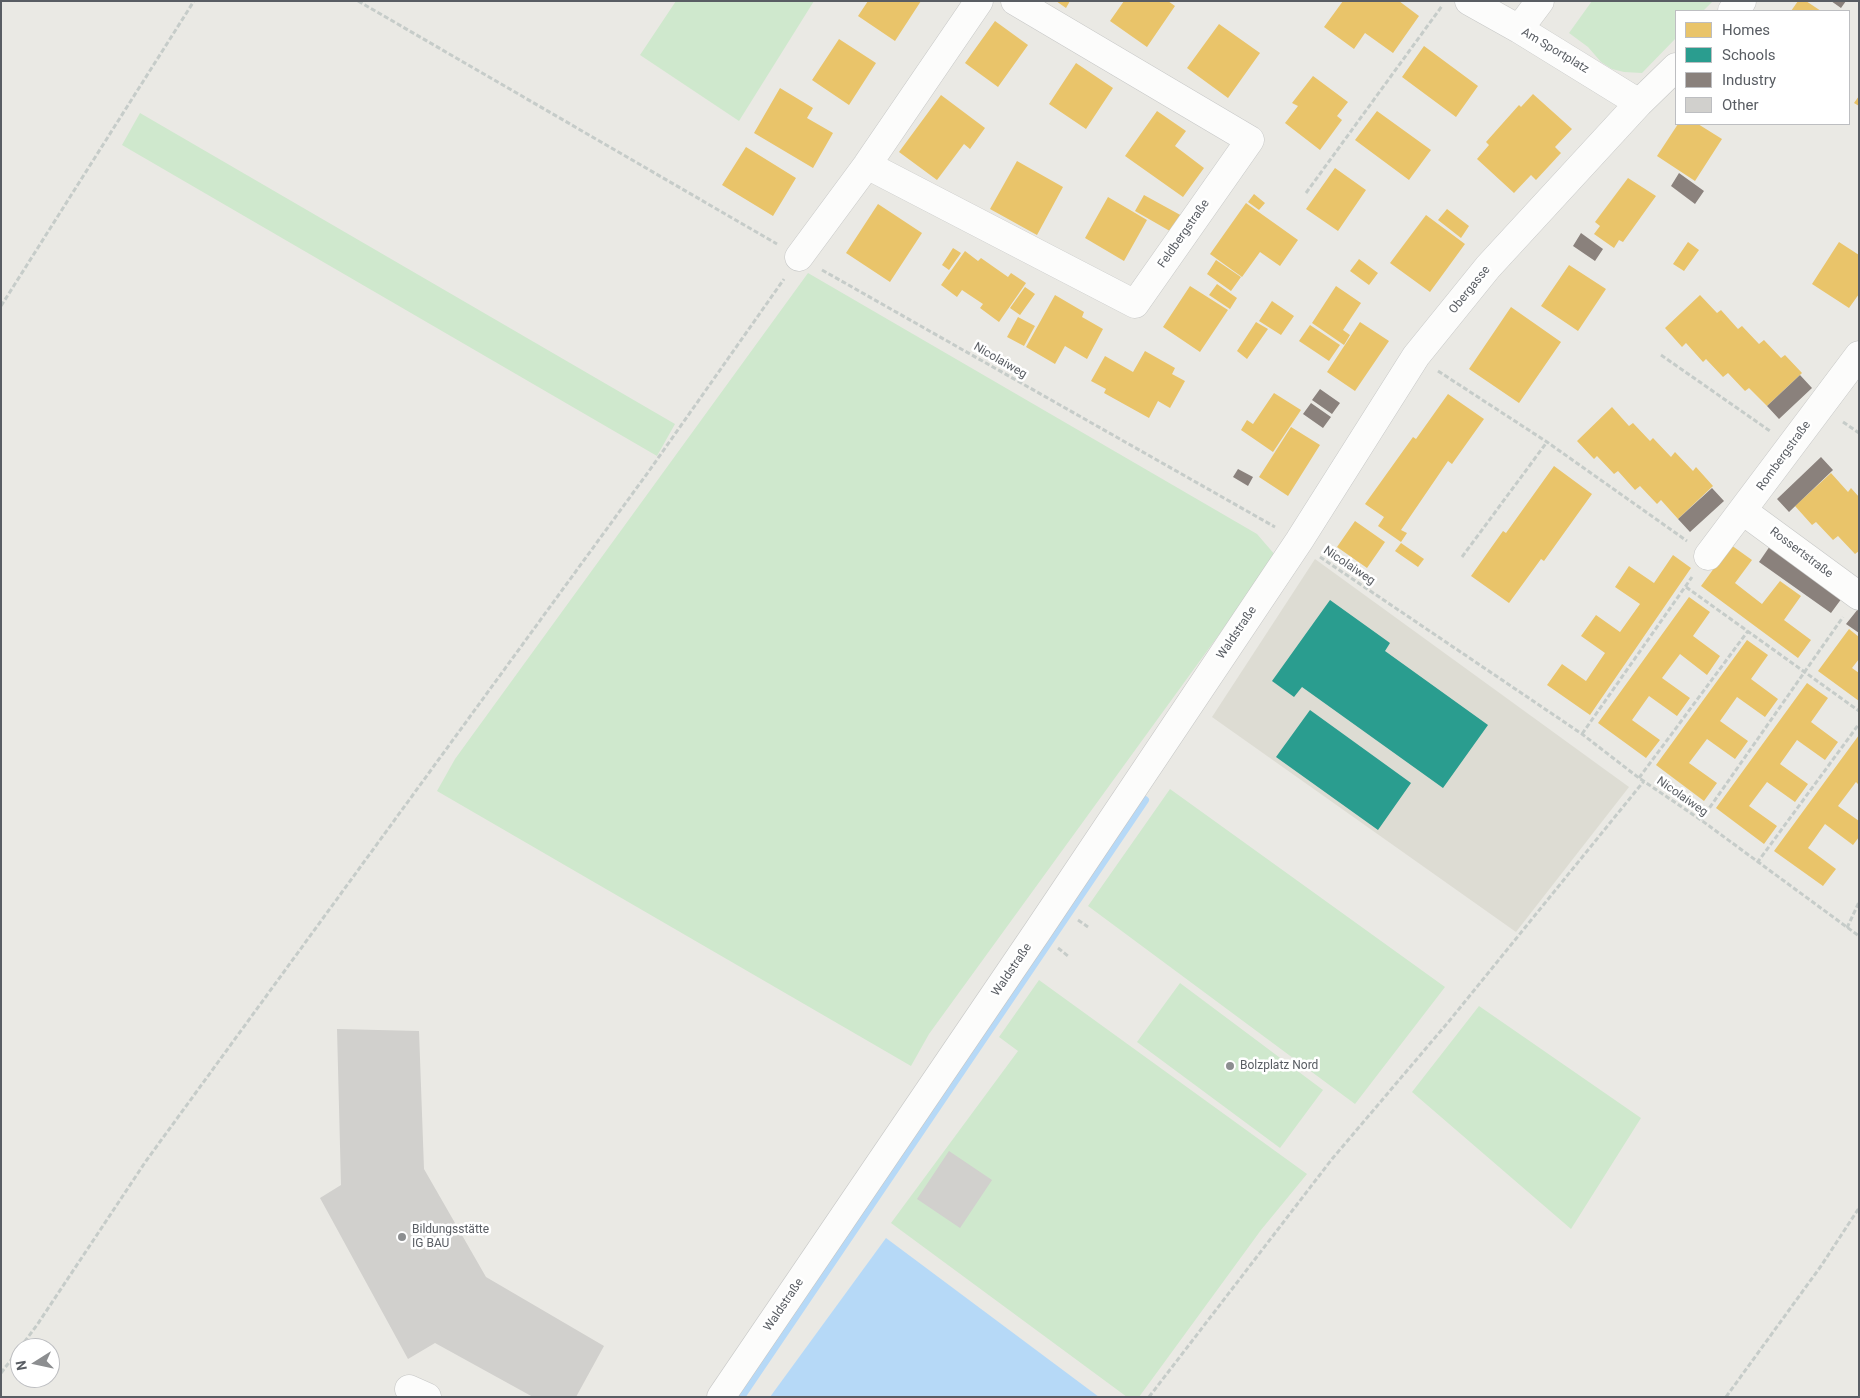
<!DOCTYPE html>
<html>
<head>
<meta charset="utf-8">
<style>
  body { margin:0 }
  #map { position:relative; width:1860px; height:1398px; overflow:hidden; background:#eae9e4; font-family:Roboto,sans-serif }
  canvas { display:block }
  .frame { position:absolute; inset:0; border:2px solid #595d63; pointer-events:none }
  .legend { position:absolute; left:1675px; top:10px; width:175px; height:115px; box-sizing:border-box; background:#fff; border:1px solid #bdbec1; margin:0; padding:6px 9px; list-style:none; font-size:15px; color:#595d63 }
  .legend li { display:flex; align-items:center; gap:10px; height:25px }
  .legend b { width:25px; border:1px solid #bdbec1 }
  .north { position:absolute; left:10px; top:1338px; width:50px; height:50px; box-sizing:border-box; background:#fff; border:1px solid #bdbec1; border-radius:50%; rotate:260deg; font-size:14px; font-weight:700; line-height:20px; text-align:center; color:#595d63 }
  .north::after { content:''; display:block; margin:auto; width:18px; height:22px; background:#8c8e90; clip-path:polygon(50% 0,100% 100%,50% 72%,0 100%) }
</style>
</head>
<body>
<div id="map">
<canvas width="1860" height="1398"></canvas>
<div class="frame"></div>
<ul class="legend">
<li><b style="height:14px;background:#e9c46a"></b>Homes</li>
<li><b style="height:14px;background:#2a9d8f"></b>Schools</li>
<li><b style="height:14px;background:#8a817c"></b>Industry</li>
<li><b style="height:14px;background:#d1d0cd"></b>Other</li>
</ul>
<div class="north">N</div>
</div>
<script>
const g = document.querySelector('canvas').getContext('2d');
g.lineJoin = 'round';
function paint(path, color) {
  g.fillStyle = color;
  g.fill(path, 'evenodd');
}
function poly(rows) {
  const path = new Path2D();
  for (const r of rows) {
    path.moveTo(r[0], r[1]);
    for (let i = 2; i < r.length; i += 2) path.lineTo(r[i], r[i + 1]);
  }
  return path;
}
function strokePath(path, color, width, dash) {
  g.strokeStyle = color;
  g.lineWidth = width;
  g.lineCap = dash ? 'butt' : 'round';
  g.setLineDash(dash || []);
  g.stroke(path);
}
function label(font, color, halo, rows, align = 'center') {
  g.font = font + ' Roboto,sans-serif';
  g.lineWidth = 5;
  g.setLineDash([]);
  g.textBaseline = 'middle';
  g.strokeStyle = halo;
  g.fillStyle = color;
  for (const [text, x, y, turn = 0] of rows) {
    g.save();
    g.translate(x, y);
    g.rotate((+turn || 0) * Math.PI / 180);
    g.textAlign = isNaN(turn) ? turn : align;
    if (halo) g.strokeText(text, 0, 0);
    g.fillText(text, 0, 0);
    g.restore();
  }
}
paint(poly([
  [1315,559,1629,787,1516,932,1212,717]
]), '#dddcd3');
paint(poly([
  [676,1,814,1,739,121,640,55],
  [1592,1,1713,1,1703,11,1676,11,1676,38,1642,73,1624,72,1612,69,1601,62,1588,47,1569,33],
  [140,113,675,424,657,456,122,145],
  [808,273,1257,534,1276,556,929,1034,911,1066,437,791,455,759],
  [1170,789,1445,987,1355,1104,1088,906],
  [1039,980,1307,1174,1261,1230,1139,1397,1127,1397,891,1223,1018,1051,999,1037],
  [1180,983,1323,1090,1280,1148,1137,1042],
  [1479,1006,1641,1118,1571,1229,1412,1092]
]), '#cfe8cd');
paint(poly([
  [886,1238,1099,1397,770,1397]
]), '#b6d9f7');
paint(poly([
  [868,1,921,1,895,41,858,16],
  [1056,1,1070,1,1066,8],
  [1124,1,1168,1,1175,6,1147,47,1110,21],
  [1343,1,1399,1,1419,16,1393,53,1365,33,1354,49,1324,27],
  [1798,1,1806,1,1821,11,1791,11],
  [995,21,1028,45,998,87,965,63],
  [1219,24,1260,53,1228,98,1187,68],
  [839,39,876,63,849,105,812,80],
  [1424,46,1478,86,1456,117,1402,77],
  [1076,63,1113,88,1086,129,1049,104],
  [1313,76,1348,102,1337,116,1342,120,1320,150,1285,123,1298,106,1292,103],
  [780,88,813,108,807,118,833,133,813,168,754,133],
  [1533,94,1572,129,1555,147,1561,153,1536,180,1531,175,1514,193,1477,159,1489,145,1486,142,1519,105,1521,107],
  [941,95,985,128,970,149,964,144,937,180,899,152],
  [1859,96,1859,106,1854,103],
  [1157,111,1186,131,1175,146,1204,168,1183,197,1125,156],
  [1377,111,1431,150,1409,180,1355,140],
  [1678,124,1698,124,1722,139,1695,181,1657,156],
  [746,147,796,178,773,216,722,185],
  [1017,161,1063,187,1037,235,990,209],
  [1335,168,1366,190,1338,231,1306,209],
  [1628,178,1656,196,1623,242,1619,240,1614,248,1594,234,1600,226,1595,222],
  [1254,194,1265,203,1259,210,1248,202],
  [1144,195,1184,217,1175,234,1135,211],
  [1108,197,1147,220,1124,261,1085,238],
  [1246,203,1298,240,1280,266,1260,252,1242,277,1210,254],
  [878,204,922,233,890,282,846,253],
  [1447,209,1469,226,1461,238,1438,220],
  [1426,215,1465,244,1430,292,1390,263],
  [1688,242,1699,250,1684,271,1673,264],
  [1839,242,1859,255,1859,294,1849,308,1812,284],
  [953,248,961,253,949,270,942,265],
  [965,251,978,261,981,258,1008,277,1011,273,1026,283,999,322,980,308,983,304,962,290,957,297,941,285],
  [1359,259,1378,273,1369,285,1350,271],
  [1216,260,1241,277,1231,291,1207,274],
  [1569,265,1606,289,1578,331,1541,306],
  [1217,284,1237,298,1230,309,1209,295],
  [1190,286,1228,310,1200,352,1163,327],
  [1336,286,1361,303,1343,330,1350,335,1344,345,1312,323],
  [1025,287,1035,294,1020,315,1010,308],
  [1055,295,1084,312,1082,317,1103,329,1087,359,1065,346,1055,364,1026,347],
  [1700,295,1717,313,1721,310,1738,329,1742,326,1759,344,1764,340,1781,358,1785,355,1802,373,1767,406,1749,388,1745,391,1728,373,1723,377,1706,359,1703,362,1686,343,1682,347,1665,328],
  [1272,301,1294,316,1281,335,1259,321],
  [1511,307,1561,342,1519,403,1469,369],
  [1018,317,1035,326,1024,346,1007,337],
  [1256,322,1268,329,1247,359,1237,351],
  [1360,322,1389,341,1355,391,1327,372],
  [1310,325,1340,345,1329,361,1299,341],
  [1145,351,1175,368,1172,374,1185,381,1170,408,1158,401,1149,418,1104,393,1106,389,1091,381,1105,356,1133,372],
  [1274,393,1301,410,1273,452,1241,430,1247,420,1253,424],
  [1448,394,1484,419,1452,464,1448,461,1401,530,1407,533,1401,542,1378,526,1384,517,1365,504,1413,437,1416,439],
  [1612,407,1629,426,1633,423,1650,441,1653,438,1671,457,1675,452,1693,471,1696,467,1713,486,1678,519,1661,500,1657,504,1640,486,1635,490,1618,471,1614,474,1597,456,1594,459,1577,441],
  [1291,427,1320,445,1288,496,1259,477],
  [1554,466,1592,494,1544,561,1541,559,1509,603,1471,576,1503,531,1506,533],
  [1831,473,1848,492,1851,488,1859,497,1859,551,1855,554,1838,536,1833,540,1816,522,1812,525,1795,506],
  [1355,521,1385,542,1367,568,1337,547],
  [1401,543,1424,559,1418,567,1395,551],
  [1731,545,1752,560,1735,583,1762,604,1780,581,1801,596,1784,620,1811,640,1798,658,1701,586],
  [1673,555,1691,568,1590,715,1547,685,1562,664,1586,681,1605,653,1581,636,1596,615,1620,632,1640,604,1615,587,1629,566,1654,583],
  [1689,597,1710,612,1693,636,1720,656,1707,675,1680,654,1662,678,1690,698,1677,716,1649,696,1632,720,1660,740,1646,758,1598,723],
  [1849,629,1859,637,1859,659,1852,668,1859,673,1859,701,1818,671],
  [1747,640,1768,655,1751,679,1778,699,1765,717,1737,697,1720,721,1748,741,1735,759,1707,739,1689,763,1717,783,1704,801,1656,765],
  [1807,683,1828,698,1811,722,1838,742,1825,760,1797,740,1780,764,1808,784,1795,802,1767,782,1749,806,1777,826,1764,844,1716,808],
  [1859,735,1859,785,1856,782,1838,806,1859,821,1859,837,1853,845,1825,824,1808,848,1836,869,1823,886,1774,851]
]), '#e9c46a');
paint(poly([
  [1330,600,1390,643,1385,651,1488,725,1443,788,1302,687,1294,697,1272,681],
  [1310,710,1411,783,1378,830,1276,757]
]), '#2a9d8f');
paint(poly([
  [1831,1,1846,1,1841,8],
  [1679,173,1704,191,1695,204,1671,186],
  [1581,233,1603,249,1595,261,1573,246],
  [1800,375,1812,388,1779,419,1767,406],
  [1320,389,1340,403,1332,414,1312,400],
  [1311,403,1331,417,1323,428,1303,414],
  [1821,457,1833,470,1789,512,1777,499],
  [1238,469,1253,477,1248,486,1233,477],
  [1712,488,1724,501,1690,532,1678,519],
  [1770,546,1842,598,1831,613,1759,562],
  [1858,609,1859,610,1859,633,1846,624]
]), '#8a817c');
strokePath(poly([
  [741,1397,1145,800]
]), '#b6d9f7', 8);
paint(poly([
  [337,1029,419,1031,424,1169,486,1277,604,1346,576,1397,533,1397,435,1343,408,1359,320,1198,341,1185],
  [949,1151,992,1180,960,1228,917,1199]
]), '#d1d0cd');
const minor = poly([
  [1469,1,1519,29,1639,103],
  [1732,11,1742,1],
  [1519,29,1540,1],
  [867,165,1135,304,1250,140,1015,1],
  [799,257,867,165,979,1],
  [1743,511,1859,596],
  [1708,556,1859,355],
  [409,1389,427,1397],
  [721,1397,1037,932,1299,541,1416,356,1488,267,1639,103,1676,67]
]);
strokePath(minor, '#c6c7c6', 29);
strokePath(poly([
  [358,1,777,244],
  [1306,193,1442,6],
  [822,270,1275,527],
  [1,306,194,1],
  [1661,355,1770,431],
  [1438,371,1547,442,1687,541],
  [1843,422,1859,433],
  [1320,557,1582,734,1639,778,1701,820,1859,936],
  [1462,557,1547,442],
  [1686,587,1859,711],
  [1582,734,1692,577],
  [1639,778,1748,631],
  [1701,820,1843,617],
  [1757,863,1859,724],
  [1078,920,1088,927],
  [1847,928,1859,902],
  [1058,948,1068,956],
  [20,1348,37,1325,146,1161,649,471,784,279],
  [1,1373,20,1348],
  [1149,1397,1332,1159,1450,1020,1644,781],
  [1726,1397,1821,1266,1859,1208]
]), '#c6ccc9', 3, [5, 2.5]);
strokePath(minor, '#fcfcfb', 28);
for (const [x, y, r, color] of [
  [1230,1066,5,"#8c8e90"],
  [402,1237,5,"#8c8e90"]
]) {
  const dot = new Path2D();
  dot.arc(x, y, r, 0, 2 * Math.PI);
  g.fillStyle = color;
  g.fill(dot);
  strokePath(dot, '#fff', 2);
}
label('12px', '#595d63', '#fff', [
  ["Am Sportplatz",1555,51,31],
  ["Feldbergstraße",1184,234,-55],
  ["Obergasse",1470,290,-51],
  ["Nicolaiweg",1000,361,30],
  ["Rombergstraße",1784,456,-54],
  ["Rossertstraße",1801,553,37],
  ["Nicolaiweg",1349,566,34],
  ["Waldstraße",1237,633,-56],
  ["Nicolaiweg",1682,797,35],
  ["Waldstraße",1012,970,-56],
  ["Waldstraße",784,1305,-56]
]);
label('12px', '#595d63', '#fff', [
  ["Bolzplatz Nord",1240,1066],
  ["Bildungsstätte",412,1230],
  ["IG BAU",412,1244]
], 'left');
</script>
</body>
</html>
